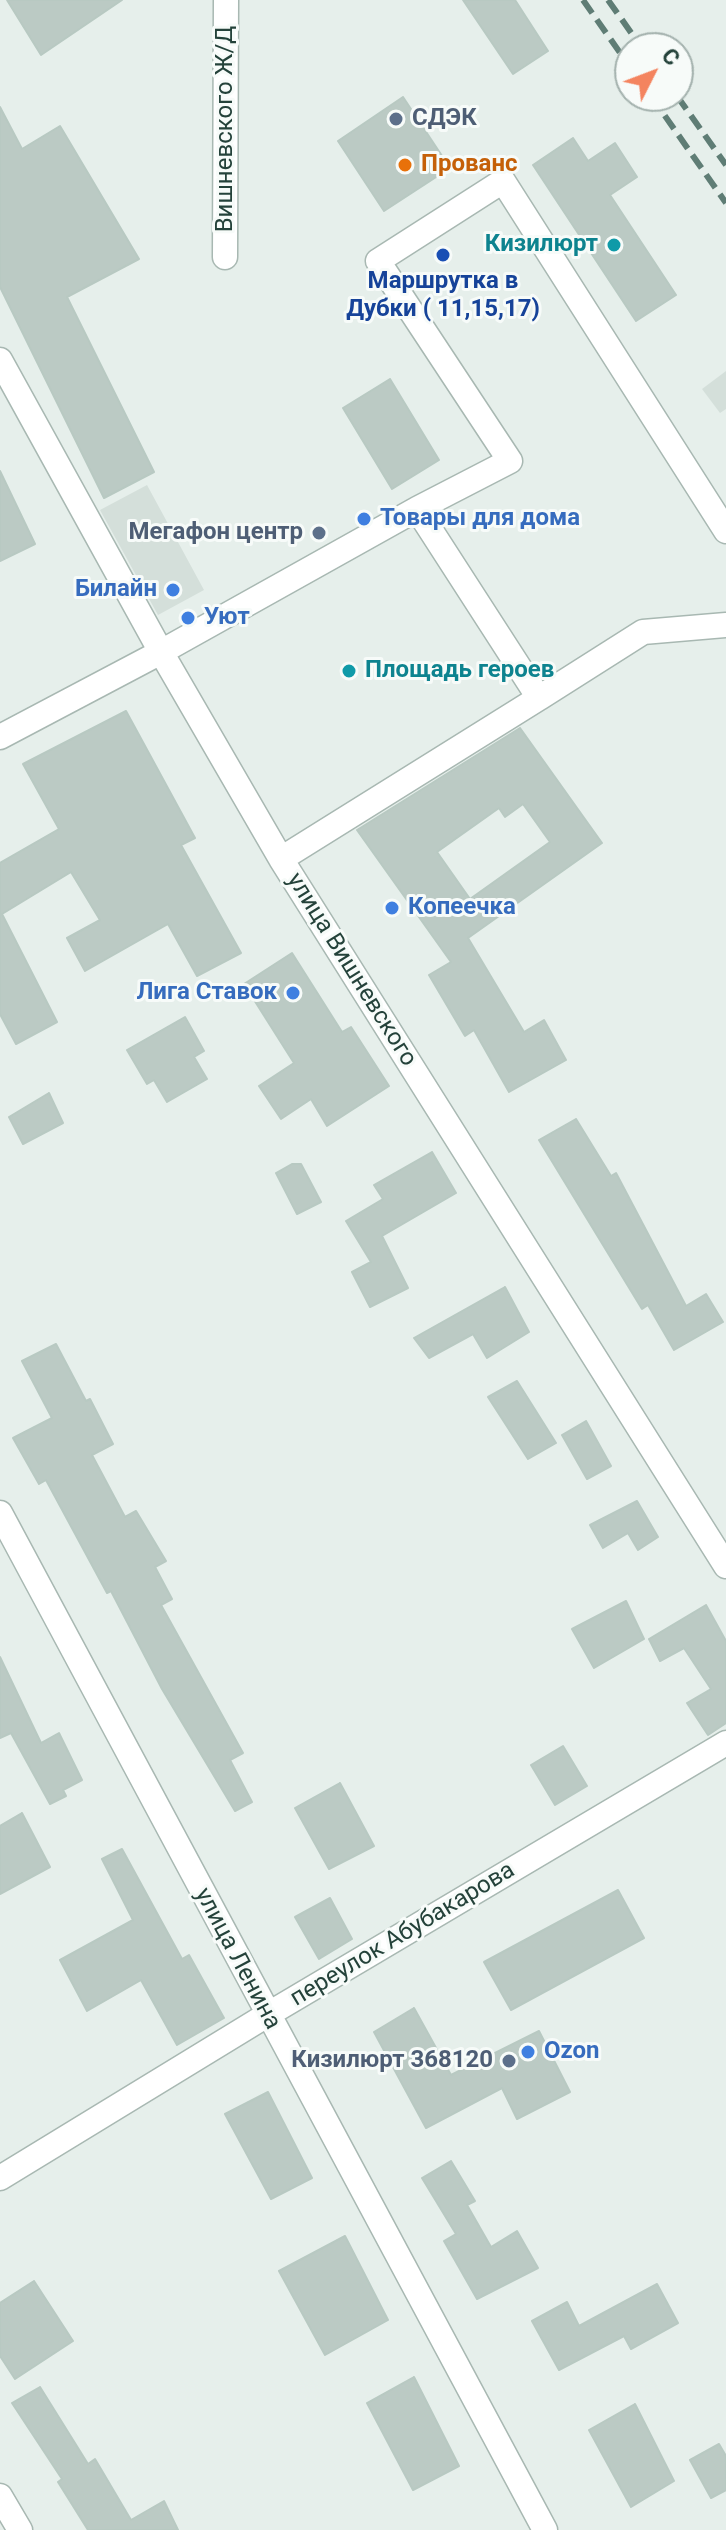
<!DOCTYPE html>
<html>
<head>
<meta charset="utf-8">
<style>
  body { margin:0 }
  #map { position:relative; width:726px; height:2530px; overflow:hidden; background:#e6efeb; font-family:Roboto,sans-serif }
  canvas { display:block }
  .north { position:absolute; left:614px; top:32px; width:80px; height:80px; box-sizing:border-box; background:#f7fbf9; border:2px solid #a3b1ad; border-radius:50%; rotate:48deg; font-size:22px; font-weight:700; line-height:32px; text-align:center; color:#24423a }
  .north::after { content:''; display:block; margin:auto; width:28px; height:36px; background:#f4845f; clip-path:polygon(50% 0,100% 100%,50% 72%,0 100%) }
</style>
</head>
<body>
<div id="map">
<canvas width="726" height="2530"></canvas>
<div class="north">С</div>
</div>
<script>
const g = document.querySelector('canvas').getContext('2d');
g.lineJoin = 'round';
function paint(path, color) {
  g.fillStyle = color;
  g.fill(path, 'evenodd');
}
function poly(rows) {
  const path = new Path2D();
  for (const r of rows) {
    path.moveTo(r[0], r[1]);
    for (let i = 2; i < r.length; i += 2) path.lineTo(r[i], r[i + 1]);
  }
  return path;
}
function strokePath(path, color, width, dash) {
  g.strokeStyle = color;
  g.lineWidth = width;
  g.lineCap = dash ? 'butt' : 'round';
  g.setLineDash(dash || []);
  g.stroke(path);
}
function label(font, color, halo, rows, align = 'center') {
  g.font = font + ' Roboto,sans-serif';
  g.lineWidth = 6;
  g.setLineDash([]);
  g.textBaseline = 'middle';
  g.strokeStyle = halo;
  g.fillStyle = color;
  for (const [text, x, y, turn = 0] of rows) {
    g.save();
    g.translate(x, y);
    g.rotate((+turn || 0) * Math.PI / 180);
    g.textAlign = isNaN(turn) ? turn : align;
    if (halo) g.strokeText(text, 0, 0);
    g.fillText(text, 0, 0);
    g.restore();
  }
}
paint(poly([
  [726,371,726,409,720,413,702,389],
  [147,485,204,590,158,615,100,510]
]), '#d4dfda');
const building = poly([
  [7,0,122,0,41,55,7,0],
  [463,0,515,0,548,51,513,74,463,0],
  [403,97,450,168,384,211,338,141,403,97],
  [0,107,22,149,60,126,139,259,67,297,154,472,104,498,0,287,0,107],
  [573,138,588,161,615,143,637,177,610,195,676,295,636,321,533,165,573,138],
  [390,379,439,460,392,489,343,408,390,379],
  [0,471,35,544,0,561,0,471],
  [126,711,195,838,181,845,241,953,197,976,168,924,85,971,67,938,100,920,71,872,2,914,57,1022,16,1044,0,1014,0,863,59,829,23,764,126,711],
  [520,728,602,843,468,938,524,1032,544,1020,566,1060,509,1092,474,1030,465,1036,429,975,451,962,357,830,520,728],
  [523,804,550,842,470,899,437,852,499,808,505,817,523,804],
  [292,953,342,1032,351,1027,389,1086,327,1126,311,1099,281,1119,259,1086,294,1063,244,984,292,953],
  [185,1017,204,1051,194,1057,207,1079,167,1102,154,1080,147,1084,127,1050,185,1017],
  [49,1093,63,1123,23,1144,9,1117,49,1093],
  [576,1119,611,1176,616,1173,686,1306,706,1294,723,1322,674,1350,648,1305,642,1309,539,1140,576,1119],
  [432,1152,456,1193,382,1236,408,1288,370,1307,352,1272,371,1262,346,1221,383,1199,374,1185,432,1152],
  [292,1164,301,1164,321,1202,297,1214,276,1173,292,1164],
  [505,1287,529,1332,487,1358,473,1334,429,1358,414,1338,505,1287],
  [56,1344,86,1401,90,1399,113,1444,92,1455,125,1517,136,1511,166,1561,155,1567,172,1599,161,1605,243,1753,230,1760,252,1802,235,1811,162,1689,111,1591,107,1593,46,1480,39,1484,13,1438,52,1418,22,1361,56,1344],
  [517,1381,556,1443,528,1459,488,1397,517,1381],
  [586,1421,611,1466,587,1479,562,1435,586,1421],
  [637,1501,658,1537,638,1550,628,1533,603,1548,590,1525,637,1501],
  [626,1601,644,1639,594,1668,572,1629,626,1601],
  [706,1605,726,1641,726,1723,708,1735,687,1703,711,1689,684,1648,660,1661,649,1639,706,1605],
  [0,1657,41,1743,59,1733,82,1780,63,1790,66,1796,50,1804,11,1733,0,1738,0,1657],
  [563,1746,587,1786,555,1805,531,1765,563,1746],
  [340,1783,374,1846,329,1869,295,1808,340,1783],
  [22,1813,50,1867,0,1894,0,1826,22,1813],
  [122,1849,182,1959,189,1955,224,2018,177,2045,141,1980,87,2011,60,1960,133,1920,102,1859,122,1849],
  [618,1890,644,1938,511,2010,484,1962,618,1890],
  [330,1898,352,1939,319,1959,295,1917,330,1898],
  [414,2008,451,2075,539,2031,570,2092,517,2119,502,2088,426,2128,374,2032,414,2008],
  [268,2092,312,2178,271,2199,225,2114,268,2092],
  [451,2161,475,2201,467,2205,491,2247,517,2231,538,2268,477,2299,444,2241,456,2234,422,2178,451,2161],
  [345,2236,388,2320,325,2355,279,2271,345,2236],
  [34,2281,73,2341,15,2379,0,2356,0,2303,34,2281],
  [657,2284,678,2323,631,2349,624,2336,559,2370,532,2321,567,2302,579,2326,657,2284],
  [414,2377,459,2466,413,2490,367,2403,414,2377],
  [40,2387,88,2464,95,2459,131,2520,164,2501,178,2530,88,2530,58,2482,62,2479,12,2403,40,2387],
  [635,2404,674,2481,631,2507,589,2430,635,2404],
  [719,2444,726,2456,726,2490,711,2498,690,2460,719,2444]
]);
paint(building, '#bbcac4');
strokePath(building, '#b8c9c2', 2);
const minor = poly([
  [225,257,226,0],
  [0,360,161,652,281,859,726,1566],
  [417,509,510,461,378,261,503,181,726,531],
  [539,698,643,632,726,625],
  [0,737,161,652,417,509,539,698,281,859],
  [0,1513,545,2530],
  [0,2178,267,2015,726,1743],
  [0,2496,20,2530]
]);
strokePath(minor, '#a8b8b2', 27);
strokePath(minor, '#fff', 24);
strokePath(poly([
  [583,0,630,67],
  [608,0,642,48],
  [651,96,726,203],
  [677,96,726,165]
]), '#5f7d75', 6, [16, 8]);
for (const [x, y, r, color] of [
  [396,119,8,"#5c6f8a"],
  [405,165,8,"#e8710a"],
  [614,245,8,"#0f9aa8"],
  [443,255,8,"#1a4fb4"],
  [364,519,8,"#3f7fe0"],
  [319,533,8,"#5c6f8a"],
  [173,590,8,"#3f7fe0"],
  [188,618,8,"#3f7fe0"],
  [349,671,8,"#0f9aa8"],
  [392,908,8,"#3f7fe0"],
  [293,993,8,"#3f7fe0"],
  [528,2052,8,"#3f7fe0"],
  [509,2061,8,"#5c6f8a"]
]) {
  const dot = new Path2D();
  dot.arc(x, y, r, 0, 2 * Math.PI);
  g.fillStyle = color;
  g.fill(dot);
  strokePath(dot, '#f7fbf9', 3);
}
label('bold 24px', '#4e5e75', '#f7fbf9', [
  ["СДЭК",412,119,"left"],
  ["Мегафон центр",303,533],
  ["Кизилюрт 368120",493,2061]
], 'right');
label('24px', '#24423a', '#f7fbf9', [
  ["Вишневского Ж/Д",226,129,-90],
  ["улица Вишневского",351,970,58],
  ["переулок Абубакарова",403,1935,-31],
  ["улица Ленина",237,1959,62]
]);
label('bold 24px', '#c56008', '#f7fbf9', [
  ["Прованс",421,165]
], 'left');
label('bold 24px', '#0d838f', '#f7fbf9', [
  ["Кизилюрт",598,245],
  ["Площадь героев",365,671,"left"]
], 'right');
label('bold 24px', '#164399', '#f7fbf9', [
  ["Маршрутка в",443,282],
  ["Дубки ( 11,15,17)",443,310]
]);
label('bold 24px', '#366cbe', '#f7fbf9', [
  ["Товары для дома",380,519],
  ["Билайн",157,590,"right"],
  ["Уют",204,618],
  ["Копеечка",408,908],
  ["Лига Ставок",277,993,"right"],
  ["Ozon",544,2052]
], 'left');
</script>
</body>
</html>
